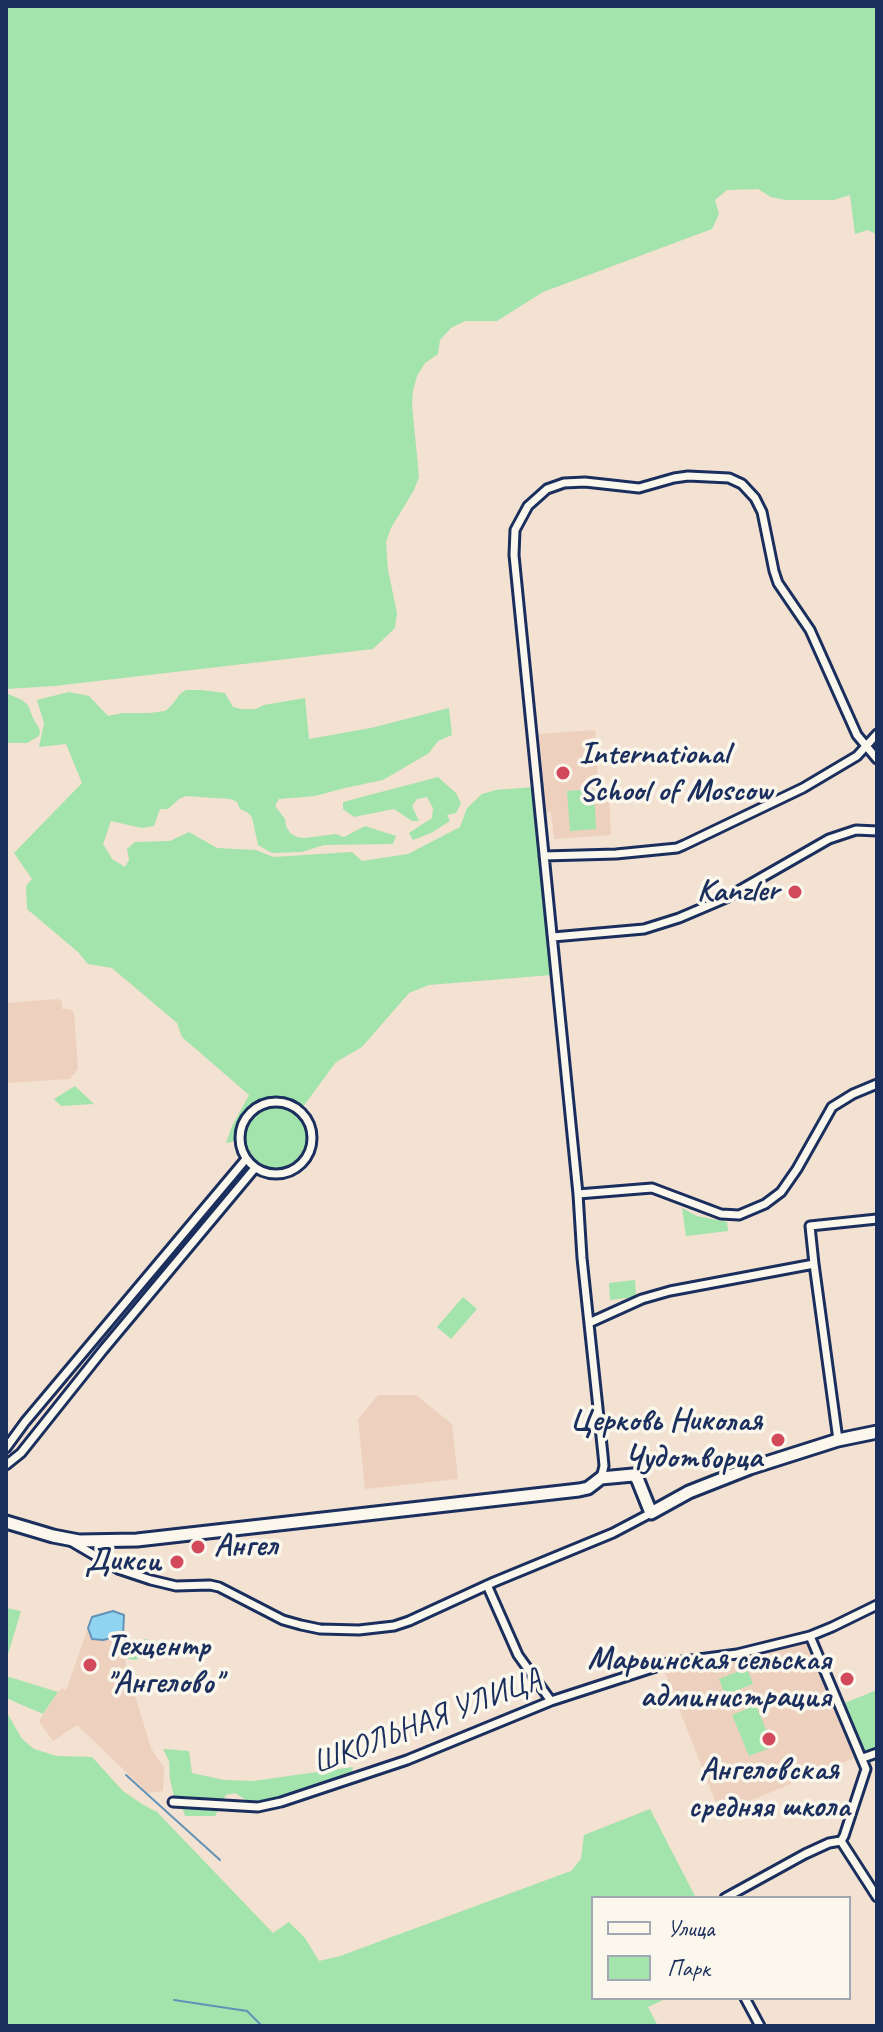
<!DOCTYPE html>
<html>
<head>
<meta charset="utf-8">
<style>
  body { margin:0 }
  #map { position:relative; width:883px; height:2032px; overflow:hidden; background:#f3e1d1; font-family:Caveat,sans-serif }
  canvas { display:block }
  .frame { position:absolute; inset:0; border:8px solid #1b2f5e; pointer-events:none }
  .legend { position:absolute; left:591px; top:1896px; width:260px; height:104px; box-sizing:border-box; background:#fbf7ec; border:2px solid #a1a7b3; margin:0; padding:10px 14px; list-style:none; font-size:24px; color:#1b2f5e }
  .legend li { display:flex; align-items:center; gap:16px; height:40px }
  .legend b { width:40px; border:2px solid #a1a7b3 }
</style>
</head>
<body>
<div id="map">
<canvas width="883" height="2032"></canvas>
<div class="frame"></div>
<ul class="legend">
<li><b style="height:10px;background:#fbf7ec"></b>Улица</li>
<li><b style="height:22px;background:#a3e3ac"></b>Парк</li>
</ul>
</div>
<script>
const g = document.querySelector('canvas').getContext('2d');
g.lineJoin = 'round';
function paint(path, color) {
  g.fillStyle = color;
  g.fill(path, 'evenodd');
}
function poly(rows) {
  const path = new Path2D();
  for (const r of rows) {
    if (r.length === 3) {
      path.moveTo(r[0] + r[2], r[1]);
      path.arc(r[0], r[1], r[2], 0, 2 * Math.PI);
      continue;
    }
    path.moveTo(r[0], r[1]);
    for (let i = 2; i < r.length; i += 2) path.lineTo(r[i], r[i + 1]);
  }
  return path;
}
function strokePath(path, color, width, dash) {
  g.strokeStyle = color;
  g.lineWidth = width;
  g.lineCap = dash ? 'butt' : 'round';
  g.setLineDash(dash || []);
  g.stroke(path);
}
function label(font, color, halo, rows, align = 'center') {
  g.font = font + ' Caveat,sans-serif';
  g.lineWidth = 7;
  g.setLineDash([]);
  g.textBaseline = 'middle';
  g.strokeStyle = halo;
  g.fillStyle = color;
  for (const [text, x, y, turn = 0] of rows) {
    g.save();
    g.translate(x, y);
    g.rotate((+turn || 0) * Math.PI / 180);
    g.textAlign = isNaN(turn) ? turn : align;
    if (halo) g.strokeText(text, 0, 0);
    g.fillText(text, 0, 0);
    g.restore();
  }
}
paint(poly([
  [595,730,598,780,595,795,609,794,611,835,554,839,551,812,546,812,539,734],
  [58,999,62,1002,62,1009,70,1009,74,1013,78,1069,70,1079,6,1083,6,1003],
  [378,1395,416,1395,452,1424,458,1479,365,1489,358,1419],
  [89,1624,88,1628,103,1640,123,1635,129,1641,123,1643,128,1678,132,1685,151,1748,164,1768,163,1791,148,1793,77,1725,53,1741,39,1721,58,1692,63,1688,66,1691],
  [806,1642,854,1758,720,1813,665,1673,753,1658]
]), '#edd1be');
paint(poly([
  [6,6,877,6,877,235,868,230,855,234,850,195,834,200,785,200,771,197,758,189,727,190,715,200,719,214,712,229,543,292,497,321,465,321,451,328,440,340,438,354,425,363,417,376,413,390,412,404,419,477,414,490,391,528,386,542,388,570,397,613,395,628,373,649,54,686,6,689],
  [186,690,202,690,225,693,233,707,241,709,256,709,264,705,305,698,309,739,371,728,449,708,452,735,438,741,429,753,383,780,345,788,315,796,279,799,275,806,285,819,286,826,290,833,297,837,305,838,336,834,344,837,365,826,396,836,393,844,324,845,302,852,272,853,258,845,252,817,247,812,240,809,237,802,230,799,186,796,179,799,168,809,160,809,154,826,142,828,111,821,103,844,112,859,125,867,129,860,127,849,135,842,170,841,189,832,217,848,256,850,273,857,352,852,362,861,408,854,460,827,467,808,482,794,496,790,534,787,551,975,429,985,409,993,362,1047,336,1062,302,1108,284,1099,273,1098,251,1106,238,1124,236,1141,226,1143,232,1126,249,1095,182,1037,177,1023,112,968,88,964,78,952,27,909,26,886,32,879,14,853,82,783,66,744,39,747,44,723,37,700,69,692,89,696,108,716,123,713,149,713,165,711,171,706,180,694],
  [8,694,22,700,28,705,33,718,40,730,39,736,27,743,6,743,6,695],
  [438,777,456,793,461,803,456,813,447,815,450,821,431,833,413,840,409,833,432,818,433,808,427,797,417,799,412,806,419,821,412,821,394,809,354,817,343,809,343,802],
  [594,789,596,829,570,831,567,791],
  [75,1086,94,1104,61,1106,54,1099],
  [276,1138,31],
  [682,1208,697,1216,727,1222,728,1231,686,1236],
  [635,1280,636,1297,610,1300,609,1283],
  [463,1297,477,1309,451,1339,437,1327],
  [6,1608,21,1611,6,1661],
  [148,1639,147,1656,134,1660,125,1658,123,1643],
  [747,1668,753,1684,725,1695,719,1679],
  [6,1676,58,1692,43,1714,6,1698],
  [877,1690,877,1747,865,1752,845,1703],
  [756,1705,773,1747,749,1756,732,1715],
  [6,1711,22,1739,34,1749,57,1756,92,1757,123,1791,142,1804,157,1812,273,1933,289,1922,305,1938,319,1961,340,1956,571,1871,581,1859,584,1835,650,1809,696,1898,593,1898,593,1998,667,1998,648,2007,658,2026,6,2026],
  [163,1749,189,1751,192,1773,224,1780,253,1781,353,1767,352,1773,287,1796,264,1801,246,1800,235,1793,226,1795,215,1816,185,1816,180,1800,174,1796,170,1779,169,1761]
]), '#a3e3ac');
const water = poly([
  [113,1611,124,1615,123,1635,103,1640,92,1639,88,1628,92,1617,113,1611]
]);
paint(water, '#90d4f2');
strokePath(water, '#6192b7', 2);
strokePath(poly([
  [126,1775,220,1860],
  [174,2000,247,2011,262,2026]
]), '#6192b7', 2);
const street = poly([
  [544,856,616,854,677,848,684,845,803,788,857,756,877,734],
  [553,937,644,929,679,918,726,898,829,839,856,830,877,831],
  [276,1138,36],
  [578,1194,652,1188,721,1214,739,1215,765,1204,781,1192,797,1169,832,1107,853,1094,877,1084],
  [814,1264,838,1440],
  [589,1323,642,1299,670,1291,814,1264,810,1226,877,1219],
  [6,1448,25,1422,246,1159],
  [6,1465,21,1453,103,1350,255,1168],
  [601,1478,604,1466,603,1455,582,1258,578,1194,514,555,515,530,528,506,547,489,564,483,585,482,639,488,674,478,688,476,729,478,742,484,755,498,762,512,774,571,778,583,810,630,857,735,877,759],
  [72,1542,118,1569,151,1580,176,1586,210,1585,219,1587,283,1620,301,1625,320,1629,359,1630,394,1626,409,1621,494,1582,613,1533,651,1513],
  [487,1585,518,1655,551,1701],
  [810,1636,866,1769,844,1836,841,1841],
  [863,1758,877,1753],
  [173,1802,258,1807,281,1802,407,1760,551,1701,668,1663,737,1654,810,1636,832,1627,877,1605],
  [841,1841,877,1897],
  [725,1898,805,1854,829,1843,841,1841],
  [745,1998,760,2026]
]);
const secondary = poly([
  [6,1522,53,1536,79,1541,137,1540,579,1490,588,1488,601,1478,633,1475,637,1478,651,1513,689,1492,750,1468,838,1440,877,1432]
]);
strokePath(street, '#1b2f5e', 13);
strokePath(secondary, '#1b2f5e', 17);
strokePath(street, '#fbf7ec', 7);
strokePath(secondary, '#fbf7ec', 11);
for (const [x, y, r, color] of [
  [563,773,8,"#d1495b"],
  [795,892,8,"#d1495b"],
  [778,1440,8,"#d1495b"],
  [198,1547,8,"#d1495b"],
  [177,1562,8,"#d1495b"],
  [90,1665,8,"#d1495b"],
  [847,1679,8,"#d1495b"],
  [769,1739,8,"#d1495b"]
]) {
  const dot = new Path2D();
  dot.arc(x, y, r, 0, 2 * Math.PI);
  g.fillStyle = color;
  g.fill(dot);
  strokePath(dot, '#fbf7ec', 3);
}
label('bold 32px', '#1b2f5e', '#fbf7ec', [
  ["International",579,755,"left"],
  ["School of Moscow",579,792,"left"],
  ["Kanzler",779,892],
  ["Церковь Николая",762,1422],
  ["Чудотворца",762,1459],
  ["Ангел",214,1547,"left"],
  ["Дикси",161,1562],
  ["Техцентр",106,1647,"left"],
  ["\"Ангелово\"",106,1684,"left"],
  ["Марьинская сельская",831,1661],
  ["администрация",831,1698],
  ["Ангеловская",769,1771,"center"],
  ["средняя школа",769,1808,"center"]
], 'right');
label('32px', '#1b2f5e', '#fbf7ec', [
  ["ШКОЛЬНАЯ УЛИЦА",427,1722,-21]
]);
</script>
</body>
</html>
